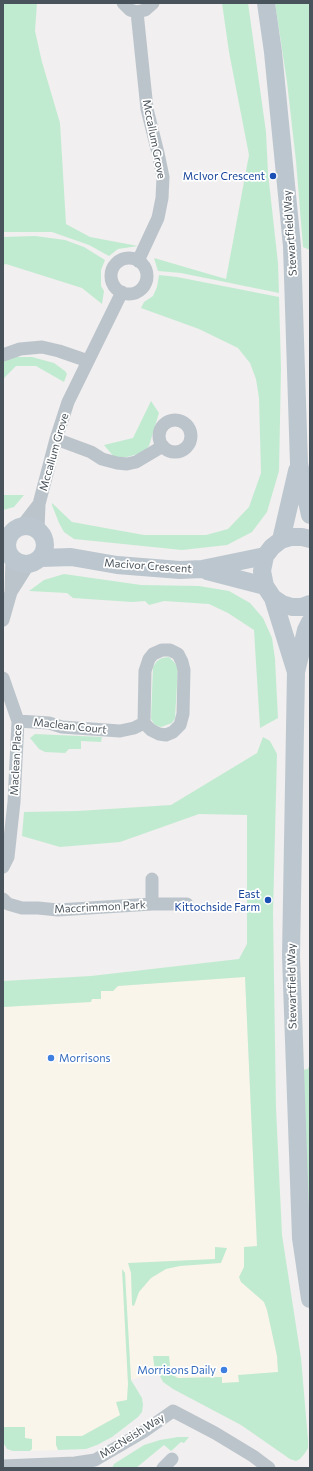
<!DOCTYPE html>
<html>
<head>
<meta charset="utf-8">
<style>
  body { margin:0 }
  #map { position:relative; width:313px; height:1471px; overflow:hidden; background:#f1efef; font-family:Commissioner,sans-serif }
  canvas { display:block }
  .frame { position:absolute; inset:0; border:4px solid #49535b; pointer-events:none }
</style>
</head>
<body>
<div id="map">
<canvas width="313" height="1471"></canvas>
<div class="frame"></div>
</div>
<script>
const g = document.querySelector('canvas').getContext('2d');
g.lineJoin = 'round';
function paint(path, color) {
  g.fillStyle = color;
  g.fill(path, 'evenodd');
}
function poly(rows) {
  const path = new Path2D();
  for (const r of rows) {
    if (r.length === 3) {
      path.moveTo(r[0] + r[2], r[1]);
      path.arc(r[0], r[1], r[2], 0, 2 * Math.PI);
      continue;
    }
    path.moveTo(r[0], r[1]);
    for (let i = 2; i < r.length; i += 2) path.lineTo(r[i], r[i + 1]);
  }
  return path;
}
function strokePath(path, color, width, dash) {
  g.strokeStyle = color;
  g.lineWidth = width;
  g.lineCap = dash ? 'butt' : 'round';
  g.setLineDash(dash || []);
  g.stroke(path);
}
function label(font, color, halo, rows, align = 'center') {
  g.font = font + ' Commissioner,sans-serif';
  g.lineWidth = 3.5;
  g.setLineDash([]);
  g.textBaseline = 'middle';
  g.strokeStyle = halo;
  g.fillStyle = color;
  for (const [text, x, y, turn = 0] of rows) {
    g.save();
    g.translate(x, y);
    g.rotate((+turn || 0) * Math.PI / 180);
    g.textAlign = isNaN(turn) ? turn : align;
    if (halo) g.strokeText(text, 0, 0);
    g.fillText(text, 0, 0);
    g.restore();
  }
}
paint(poly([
  [245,977,257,1247,244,1247,244,1267,239,1277,241,1282,264,1302,267,1310,277,1356,278,1372,239,1375,239,1382,222,1383,222,1377,178,1378,171,1374,153,1356,155,1373,131,1380,125,1274,122,1269,128,1384,127,1400,121,1415,82,1436,56,1436,56,1445,58,1450,30,1451,32,1448,32,1439,25,1438,25,1427,3,1427,3,1007,90,1002,92,999,101,991,113,991,118,986]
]), '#faf5ea');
paint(poly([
  [3,3,37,3,35,31,42,62,60,123,66,224,90,237,138,246,118,249,109,256,89,245,52,232,3,232],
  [222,3,248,3,266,132,268,173,278,263,279,293,181,273,158,271,154,258,226,279,249,155,229,52],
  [275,3,310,3,310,250,303,247,296,161,287,82],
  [35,236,65,240,84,247,105,260,101,270,101,286,104,291,102,304,82,288,6,264,3,265,3,237],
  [159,275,177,277,279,297,281,368,279,471,267,512,252,532,227,545,182,550,74,539,64,532,59,523,52,505,52,503,72,522,144,535,206,535,228,529,249,507,261,473,259,398,256,379,250,363,238,348,199,329,141,308,144,302,153,296,157,287],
  [12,357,32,357,54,363,65,371,67,374,64,382,36,366,16,366,3,379,3,362],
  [151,401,159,413,149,446,142,453,127,457,114,457,104,445,133,438],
  [3,495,24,495,14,507,3,510],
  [64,574,141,585,199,586,229,591,250,603,263,618,272,638,275,659,278,718,260,728,254,630,228,613,209,604,164,601,149,605,145,601,132,602,73,598,67,593,29,591,44,580],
  [169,657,174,662,178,668,175,718,172,723,161,727,155,725,151,719,153,667,157,661,162,658],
  [35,734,102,737,101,742,81,741,81,749,69,749,65,753,45,752,39,749,30,738],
  [263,737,270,741,277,754,273,913,276,1108,282,1235,301,1358,308,1440,308,1448,305,1453,300,1459,296,1461,290,1459,241,1425,173,1389,163,1382,158,1372,155,1373,153,1356,169,1356,171,1374,178,1378,222,1377,222,1383,239,1382,238,1375,278,1372,277,1356,267,1310,264,1302,241,1282,239,1277,244,1267,244,1247,257,1246,245,977,118,986,113,991,101,991,101,999,92,999,91,1002,3,1007,3,981,91,976,239,959,247,944,247,815,199,814,120,842,60,847,22,836,24,812,78,811,171,805,257,753],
  [310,1063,310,1231,308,1208,302,1070,308,1069],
  [215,1247,227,1248,221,1263,180,1266,166,1269,151,1278,139,1292,134,1306,132,1305,131,1273,128,1263,215,1259],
  [122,1269,125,1273,131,1380,142,1398,143,1405,142,1412,138,1417,112,1437,97,1445,86,1449,58,1450,56,1445,56,1436,82,1436,120,1415,116,1402,127,1400,128,1384],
  [3,1427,25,1427,25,1438,32,1439,32,1449,30,1451,13,1451,7,1449,3,1442],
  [178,1437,189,1437,184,1443,181,1442,171,1451,164,1445,136,1468,112,1468,114,1464,144,1445,160,1440]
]), '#c1ebd0');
strokePath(poly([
  [123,3,130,10,137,12,145,10,153,3],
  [137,12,147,109,158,153,163,177,162,198,158,218,138,261],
  [129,276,18],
  [3,355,20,349,42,347,59,351,88,361],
  [175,436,16],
  [56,439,91,452,102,459,117,463,127,464,136,462,163,446],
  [22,526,39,504],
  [38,530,39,504,56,439,68,402,122,292],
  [11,592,28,565],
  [3,620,11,592,12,558],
  [3,678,18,721,14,802,8,857,3,867],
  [18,721,49,723,62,727,120,731,134,728,144,723,145,671,149,659,153,654,162,650,170,650,178,654,182,662,184,670,183,714,180,725,173,732,166,735,159,734,151,730,144,723],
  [3,899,8,904,22,908,38,908,58,910,152,904,187,904],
  [152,904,152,879],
  [3,1466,75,1463,95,1460,143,1432,173,1411,215,1433,253,1456,269,1468],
  [163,1468,172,1459]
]), '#bcc4cb', 13);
strokePath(poly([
  [266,3,273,52,292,246,299,464,310,515],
  [26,545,19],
  [310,539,302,537,291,537,281,540,272,547,265,556,262,571,265,586,273,598,282,604,292,607,302,607,310,604],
  [281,540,297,471],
  [41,558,71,557,117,565,180,570,202,569,265,556],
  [207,571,265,586],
  [273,598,296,672],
  [310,622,306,630,296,672,291,956,301,1238,310,1299]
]), '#bcc6cf', 18);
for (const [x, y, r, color] of [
  [273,176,4,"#1a4fb4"],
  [268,900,4,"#1a4fb4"],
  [51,1058,4,"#3f7fe0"],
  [224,1370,4,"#3f7fe0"]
]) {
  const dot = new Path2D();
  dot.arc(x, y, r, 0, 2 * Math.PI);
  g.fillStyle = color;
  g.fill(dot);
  strokePath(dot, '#fff', 1.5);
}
label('11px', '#49535b', '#fff', [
  ["Mccallum Grove",154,139,79],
  ["Stewartfield Way",290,233,-94],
  ["Mccallum Grove",54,452,-74],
  ["Macivor Crescent",148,566,4],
  ["Maclean Court",70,726,6],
  ["Maclean Place",16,760,-87],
  ["Maccrimmon Park",100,907,-3],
  ["Stewartfield Way",292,986,-91],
  ["MacNeish Way",132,1436,-32]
]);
label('11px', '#164399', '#fff', [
  ["McIvor Crescent",265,176],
  ["East",260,894],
  ["Kittochside Farm",260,907]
], 'right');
label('11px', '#366cbe', '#fff', [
  ["Morrisons",59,1058],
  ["Morrisons Daily",216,1370,"right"]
], 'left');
</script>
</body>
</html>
